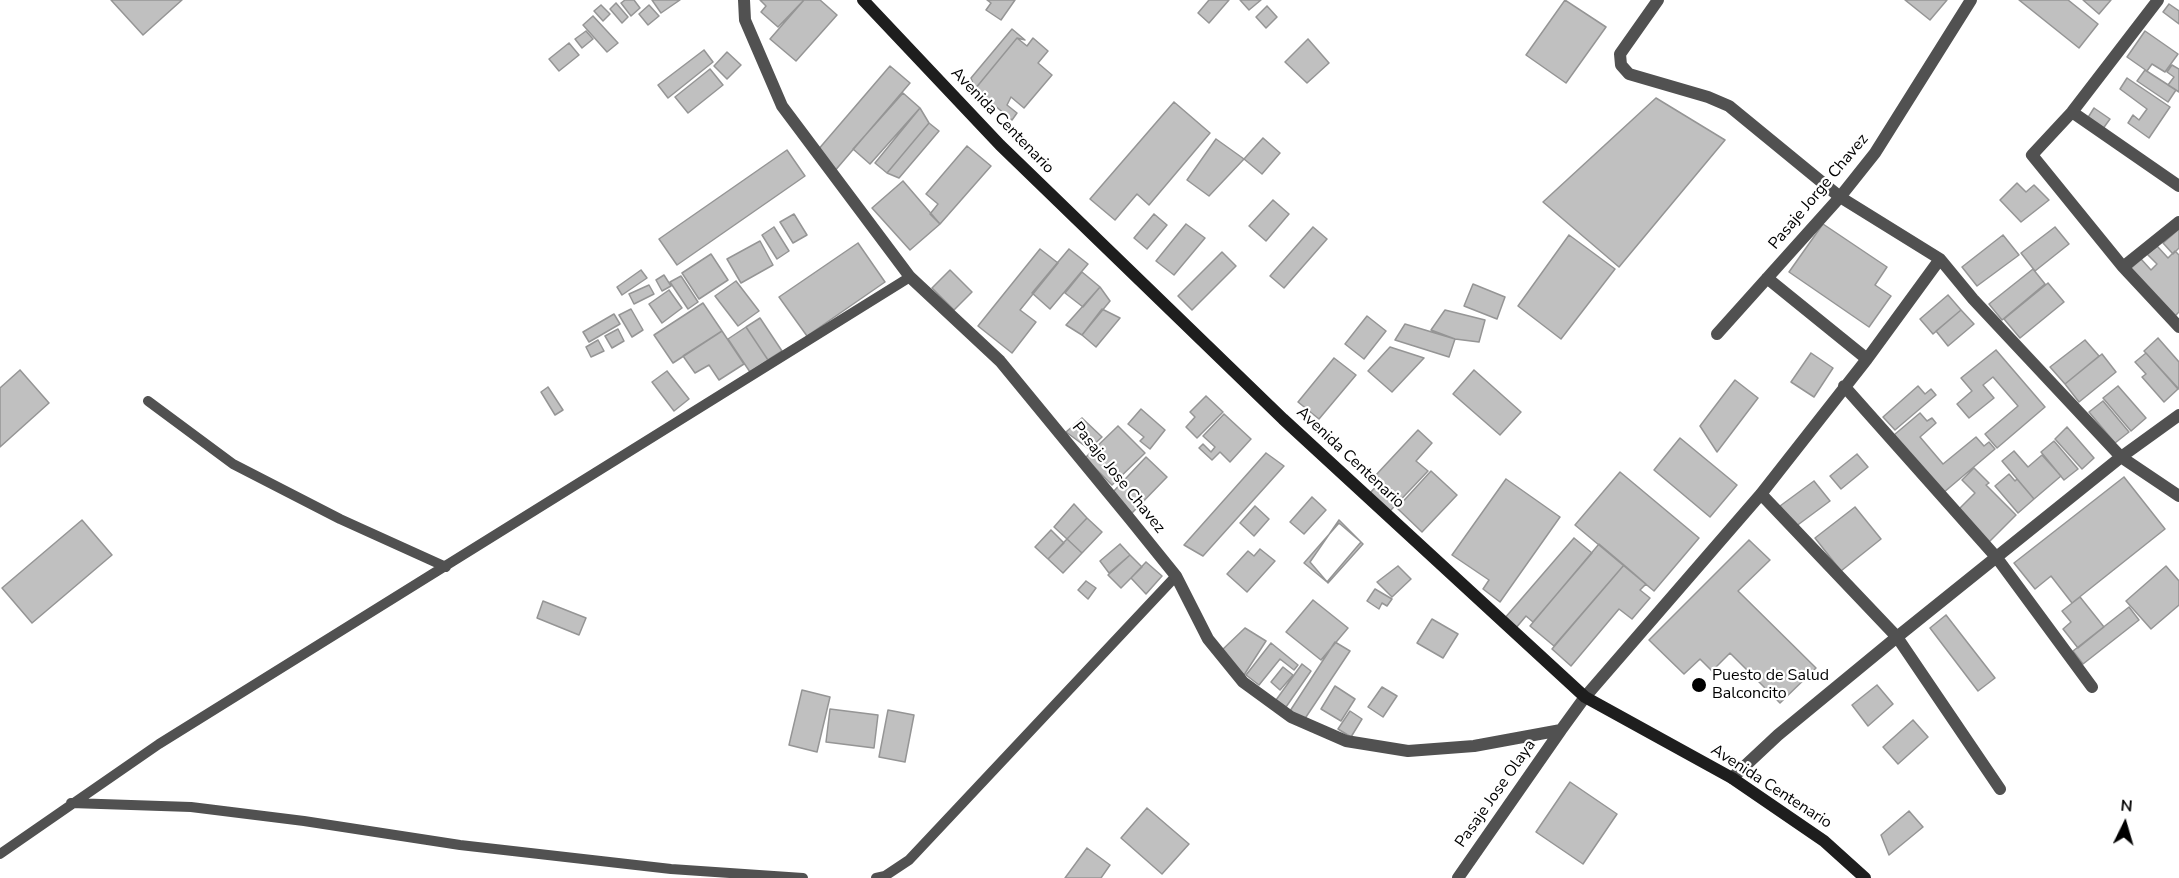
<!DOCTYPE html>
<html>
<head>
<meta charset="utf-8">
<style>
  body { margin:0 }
  #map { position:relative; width:2179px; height:878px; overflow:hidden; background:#fff; font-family:"Nunito Sans",sans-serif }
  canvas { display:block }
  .north { position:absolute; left:2095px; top:794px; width:60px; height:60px; -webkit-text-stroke:4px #fff; paint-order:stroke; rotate:5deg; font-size:16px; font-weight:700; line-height:24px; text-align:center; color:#000 }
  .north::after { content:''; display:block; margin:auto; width:21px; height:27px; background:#000; clip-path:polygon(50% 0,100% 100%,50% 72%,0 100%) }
</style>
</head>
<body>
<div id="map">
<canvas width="2179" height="878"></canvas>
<div class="north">N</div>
</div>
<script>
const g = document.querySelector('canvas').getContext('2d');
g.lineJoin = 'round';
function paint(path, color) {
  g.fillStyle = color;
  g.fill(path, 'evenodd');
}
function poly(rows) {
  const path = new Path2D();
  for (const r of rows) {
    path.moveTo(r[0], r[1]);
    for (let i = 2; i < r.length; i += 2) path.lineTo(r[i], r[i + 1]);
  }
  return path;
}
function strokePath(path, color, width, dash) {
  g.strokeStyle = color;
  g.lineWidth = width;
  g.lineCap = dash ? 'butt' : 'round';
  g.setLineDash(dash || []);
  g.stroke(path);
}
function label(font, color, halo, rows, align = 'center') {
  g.font = font + ' "Nunito Sans",sans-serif';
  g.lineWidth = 4.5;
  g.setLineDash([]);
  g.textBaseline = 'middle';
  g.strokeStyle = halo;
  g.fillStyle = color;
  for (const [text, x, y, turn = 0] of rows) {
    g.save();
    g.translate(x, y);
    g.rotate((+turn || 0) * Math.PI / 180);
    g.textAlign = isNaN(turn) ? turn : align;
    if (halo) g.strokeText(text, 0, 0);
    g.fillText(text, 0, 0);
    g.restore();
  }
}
const building = poly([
  [111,0,182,0,143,35,111,0],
  [625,0,634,0,640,8,631,16,621,3,625,0],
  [652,0,680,0,661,13,652,0],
  [760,0,804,0,778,27,761,12,766,6,760,0],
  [804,0,820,0,837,15,796,61,770,39,804,0],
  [987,0,1015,0,1001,20,986,10,991,3,987,0],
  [1209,0,1229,0,1209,23,1198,13,1209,0],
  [1240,0,1261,0,1249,10,1240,0],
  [1565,0,1606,27,1566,83,1526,55,1565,0],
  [1905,0,1947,0,1930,20,1905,0],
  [2019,0,2068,0,2098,24,2079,48,2019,0],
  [2083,0,2111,0,2099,14,2083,0],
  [616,3,628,17,622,23,610,9,616,3],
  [2169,4,2179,11,2179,24,2163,12,2169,4],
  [601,5,610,14,603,21,594,11,601,5],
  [649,5,659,16,648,25,639,14,649,5],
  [1267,6,1277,17,1266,28,1256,17,1267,6],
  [593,16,618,43,607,52,583,25,593,16],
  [1012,29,1025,40,1017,38,975,89,971,78,1012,29],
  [586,31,593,39,582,48,575,39,586,31],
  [2145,31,2178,54,2165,72,2152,64,2147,71,2127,57,2145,31],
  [1017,38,1027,46,1033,38,1048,51,1038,63,1052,75,1024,108,1011,97,1007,105,1017,113,1012,120,975,89,1017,38],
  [1308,39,1329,63,1307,83,1285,62,1308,39],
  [569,43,579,55,559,71,549,59,569,43],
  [704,50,713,62,668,98,658,85,704,50],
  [727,52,741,65,727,79,714,66,727,52],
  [2172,65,2179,69,2179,92,2168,85,2174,77,2167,72,2172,65],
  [890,66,910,83,833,173,817,151,890,66],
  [710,69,723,85,688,113,675,97,710,69],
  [2145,70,2176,90,2168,102,2137,81,2145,70],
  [2127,78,2170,107,2149,138,2128,123,2133,115,2139,120,2147,109,2120,89,2127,78],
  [903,93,920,108,870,164,853,149,903,93],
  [1656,98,1725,140,1619,267,1543,202,1656,98],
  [1174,102,1210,133,1149,205,1137,194,1115,220,1090,199,1174,102],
  [920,108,929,123,887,173,875,163,920,108],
  [2094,108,2110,119,2102,130,2087,119,2094,108],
  [929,123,939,131,899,178,887,173,929,123],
  [1263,138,1280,153,1262,174,1244,159,1263,138],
  [1216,139,1244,159,1209,196,1187,180,1216,139],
  [967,146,991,166,940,224,930,214,938,204,926,194,967,146],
  [787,150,805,176,677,265,659,239,787,150],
  [903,181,940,224,910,250,872,208,903,181],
  [2017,183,2026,192,2034,185,2049,200,2021,222,2000,200,2017,183],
  [1273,200,1289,214,1266,241,1249,226,1273,200],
  [794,214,807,235,793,243,780,222,794,214],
  [1154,214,1167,225,1147,249,1134,238,1154,214],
  [1186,224,1205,238,1174,275,1156,261,1186,224],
  [1823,224,1887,267,1875,285,1891,296,1869,327,1789,272,1823,224],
  [774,227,789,251,777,259,762,235,774,227],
  [1313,227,1327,239,1284,288,1270,276,1313,227],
  [2055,227,2069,244,2035,271,2021,253,2055,227],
  [2179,229,2179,248,2173,254,2163,243,2179,229],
  [1569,235,1615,269,1561,339,1518,306,1569,235],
  [2003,235,2019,255,1977,286,1962,267,2003,235],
  [760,241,773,265,741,283,727,259,760,241],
  [858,243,885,282,807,336,779,297,858,243],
  [2157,246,2168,258,2175,251,2179,255,2179,312,2173,318,2128,271,2141,259,2151,270,2157,264,2147,254,2157,246],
  [1040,249,1058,263,1020,310,1036,322,1012,353,978,326,1040,249],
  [1069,249,1088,264,1050,309,1032,293,1069,249],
  [1222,252,1236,266,1192,310,1178,296,1222,252],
  [711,254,728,280,699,299,682,273,711,254],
  [2033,269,2045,284,2002,320,1989,304,2033,269],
  [641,270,647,278,622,295,617,287,641,270],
  [950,270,972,292,954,310,932,288,950,270],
  [1082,272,1100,287,1083,307,1065,293,1082,272],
  [664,275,671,286,662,291,656,280,664,275],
  [681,276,698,302,688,309,670,282,681,276],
  [736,281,759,311,738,326,715,296,736,281],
  [2048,283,2064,302,2020,338,2004,319,2048,283],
  [1473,284,1505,297,1497,319,1464,306,1473,284],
  [649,285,654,294,634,304,629,294,649,285],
  [1100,287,1110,301,1082,335,1066,325,1100,287],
  [669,290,682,308,662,323,649,304,669,290],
  [1948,295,1961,310,1933,334,1920,319,1948,295],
  [703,303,722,331,673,363,654,335,703,303],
  [631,309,643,330,632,337,619,315,631,309],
  [1102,309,1120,318,1096,347,1082,335,1102,309],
  [1445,310,1485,320,1479,342,1455,339,1431,330,1445,310],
  [1961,310,1974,324,1948,346,1936,331,1961,310],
  [614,314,620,324,589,342,583,332,614,314],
  [1367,316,1386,331,1364,359,1345,344,1367,316],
  [760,318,782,351,768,360,746,327,760,318],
  [1405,324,1455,339,1449,357,1395,340,1405,324],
  [746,327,768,360,750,372,728,339,746,327],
  [618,329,624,341,612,348,605,336,618,329],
  [722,331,744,364,719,380,709,365,695,373,683,356,722,331],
  [2158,338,2179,362,2179,389,2144,351,2158,338],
  [598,340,604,351,591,357,586,347,598,340],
  [2085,340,2099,356,2065,384,2050,367,2085,340],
  [1390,347,1424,358,1392,392,1368,371,1390,347],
  [1996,350,2045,407,1997,448,1985,434,2018,406,1993,377,1983,385,1994,398,1969,418,1957,404,1972,391,1961,378,1996,350],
  [1811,353,1833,368,1814,397,1791,382,1811,353],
  [2146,353,2178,389,2164,402,2142,377,2146,374,2135,362,2146,353],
  [2102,354,2116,372,2079,402,2065,384,2102,354],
  [1334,358,1356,375,1319,419,1298,402,1334,358],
  [20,370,49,403,0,447,0,388,20,370],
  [1474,370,1521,412,1500,435,1453,394,1474,370],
  [667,371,689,399,674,411,652,382,667,371],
  [1735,380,1758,398,1717,452,1700,426,1735,380],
  [1918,386,1925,394,1931,389,1936,395,1895,430,1883,417,1918,386],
  [2118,386,2146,418,2131,431,2103,398,2118,386],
  [548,387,563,410,555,415,541,392,548,387],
  [1206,396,1223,412,1197,438,1186,427,1195,417,1190,412,1206,396],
  [2103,401,2129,432,2115,443,2089,412,2103,401],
  [1141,409,1165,430,1150,449,1140,441,1144,437,1128,424,1141,409],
  [1920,413,1927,421,1932,418,1936,423,1920,437,1943,464,1976,437,1984,446,1989,442,1995,449,1943,493,1894,435,1920,413],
  [1224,414,1251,439,1230,462,1220,452,1212,460,1199,448,1203,444,1211,452,1215,447,1203,436,1224,414],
  [1082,418,1102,437,1089,449,1066,432,1082,418],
  [1118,426,1145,453,1112,485,1085,458,1118,426],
  [2067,427,2094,458,2082,469,2055,439,2067,427],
  [1418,430,1432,443,1416,461,1428,471,1390,511,1370,493,1381,481,1375,476,1418,430],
  [1680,438,1737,485,1710,517,1654,470,1680,438],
  [2054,441,2078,469,2064,480,2041,452,2054,441],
  [2014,451,2028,467,2042,455,2061,476,2034,499,2002,461,2014,451],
  [1266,453,1284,466,1203,556,1184,545,1266,453],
  [1857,454,1868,467,1841,489,1830,476,1857,454],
  [1146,457,1167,477,1132,513,1112,493,1146,457],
  [1974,468,1989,483,1986,485,2016,515,1988,543,1956,512,1975,493,1962,480,1974,468],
  [1431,471,1457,495,1422,532,1397,508,1431,471],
  [1620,472,1699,538,1654,591,1575,525,1620,472],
  [2009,474,2015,481,2017,479,2034,499,2018,513,1995,486,2009,474],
  [2124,477,2165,529,2072,603,2051,576,2035,589,2014,563,2124,477],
  [1506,479,1560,517,1500,602,1483,589,1489,580,1452,555,1506,479],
  [1814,481,1830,501,1795,527,1780,506,1814,481],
  [1312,497,1326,510,1304,534,1290,522,1312,497],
  [1074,504,1087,518,1067,539,1054,527,1074,504],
  [1255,506,1269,519,1254,536,1240,523,1255,506],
  [1855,507,1881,539,1841,571,1815,538,1855,507],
  [1087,518,1102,532,1082,553,1067,539,1087,518],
  [82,520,112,555,32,623,2,588,82,520],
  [1339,520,1363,544,1328,583,1310,562,1339,520],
  [1339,523,1361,542,1327,582,1304,563,1339,523],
  [1051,530,1064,543,1048,559,1035,547,1051,530],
  [1574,538,1592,553,1533,622,1526,616,1515,629,1504,619,1574,538],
  [1067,539,1082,553,1063,573,1048,559,1067,539],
  [1749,540,1770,560,1738,591,1816,668,1780,703,1730,653,1712,671,1700,659,1684,674,1649,640,1749,540],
  [1120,544,1130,555,1109,573,1100,561,1120,544],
  [1599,544,1624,565,1554,646,1530,626,1599,544],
  [1260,549,1275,561,1247,592,1227,574,1248,551,1254,556,1260,549],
  [1130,555,1142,567,1121,588,1108,575,1130,555],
  [1146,562,1162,576,1146,594,1131,578,1146,562],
  [1624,565,1646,584,1640,590,1650,598,1632,619,1619,609,1571,666,1552,649,1624,565],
  [1398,566,1411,579,1392,597,1377,582,1398,566],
  [2166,566,2179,581,2179,605,2151,629,2126,601,2166,566],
  [1086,581,1096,588,1088,599,1078,590,1086,581],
  [1375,589,1392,599,1387,606,1382,603,1379,609,1367,601,1375,589],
  [2080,597,2104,627,2078,648,2063,629,2071,622,2062,611,2080,597],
  [1313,600,1348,628,1321,660,1286,632,1313,600],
  [543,601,586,618,579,635,537,618,543,601],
  [2129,607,2139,620,2083,664,2073,651,2129,607],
  [1946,615,1995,678,1978,691,1930,628,1946,615],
  [1432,619,1458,634,1443,658,1417,643,1432,619],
  [1245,628,1266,641,1244,675,1221,651,1245,628],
  [1335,642,1350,651,1304,720,1290,711,1335,642],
  [1271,643,1298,665,1294,670,1280,659,1259,685,1246,675,1271,643],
  [1302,664,1311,671,1286,707,1276,700,1302,664],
  [1283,667,1293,675,1280,690,1271,682,1283,667],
  [1877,685,1893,704,1868,726,1852,705,1877,685],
  [1335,686,1355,699,1341,721,1321,709,1335,686],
  [1382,687,1397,696,1383,717,1368,707,1382,687],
  [802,690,830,697,817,752,789,745,802,690],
  [830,709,878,715,874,748,826,742,830,709],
  [888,710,914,715,905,762,879,757,888,710],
  [1350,711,1362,719,1351,737,1338,729,1350,711],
  [1913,720,1928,737,1898,764,1883,747,1913,720],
  [1570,782,1617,814,1583,864,1536,832,1570,782],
  [1147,808,1189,844,1162,874,1121,838,1147,808],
  [1909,811,1923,827,1889,855,1881,835,1909,811],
  [1087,848,1110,865,1101,878,1065,878,1087,848]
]);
paint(building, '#c0c0c0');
strokePath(building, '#959595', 1.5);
strokePath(poly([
  [148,401,233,464,340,519,446,567],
  [71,803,191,807,304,821,460,845,671,869,803,878],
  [0,854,159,744,910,277],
  [876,878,885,876,909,860,1176,576]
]), '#515151', 10);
strokePath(poly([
  [744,0,745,20,782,106,910,277,1000,361,1130,519,1176,576,1208,639,1243,682,1291,717,1346,741,1408,751,1474,746,1561,730,1585,697,1761,494,1867,359,1940,259],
  [1658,0,1620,54,1621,65,1629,74,1708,97,1729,106,1840,197,1940,259,1973,299,2121,457,2179,496],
  [2158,0,2072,112,2032,155,2123,267,2179,327],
  [2072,112,2179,186],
  [2123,267,2179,222],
  [1767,278,1867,359],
  [1717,334,1840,197,1875,153,1971,0],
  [1844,386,1997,558,2092,687],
  [1761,494,1897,637,2000,789],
  [1732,778,1778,735,1897,637,2121,457,2179,415],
  [1458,878,1561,730]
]), '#515151', 12);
strokePath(poly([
  [863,0,1000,145,1283,419,1585,697,1732,778,1824,841,1865,878]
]), '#1e1e1e', 12);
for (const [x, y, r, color] of [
  [1699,685,8,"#000"]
]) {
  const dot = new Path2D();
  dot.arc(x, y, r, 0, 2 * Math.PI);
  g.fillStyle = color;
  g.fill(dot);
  strokePath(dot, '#fff', 2);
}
label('16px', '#000', '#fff', [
  ["Avenida Centenario",1002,121,46],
  ["Pasaje Jorge Chavez",1819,192,-50],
  ["Avenida Centenario",1350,458,43],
  ["Pasaje Jose Chavez",1118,478,51],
  ["Avenida Centenario",1771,787,33],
  ["Pasaje Jose Olaya",1496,794,-55]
]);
label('16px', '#000', '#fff', [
  ["Puesto de Salud",1712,676],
  ["Balconcito",1712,694]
], 'left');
</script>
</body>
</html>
